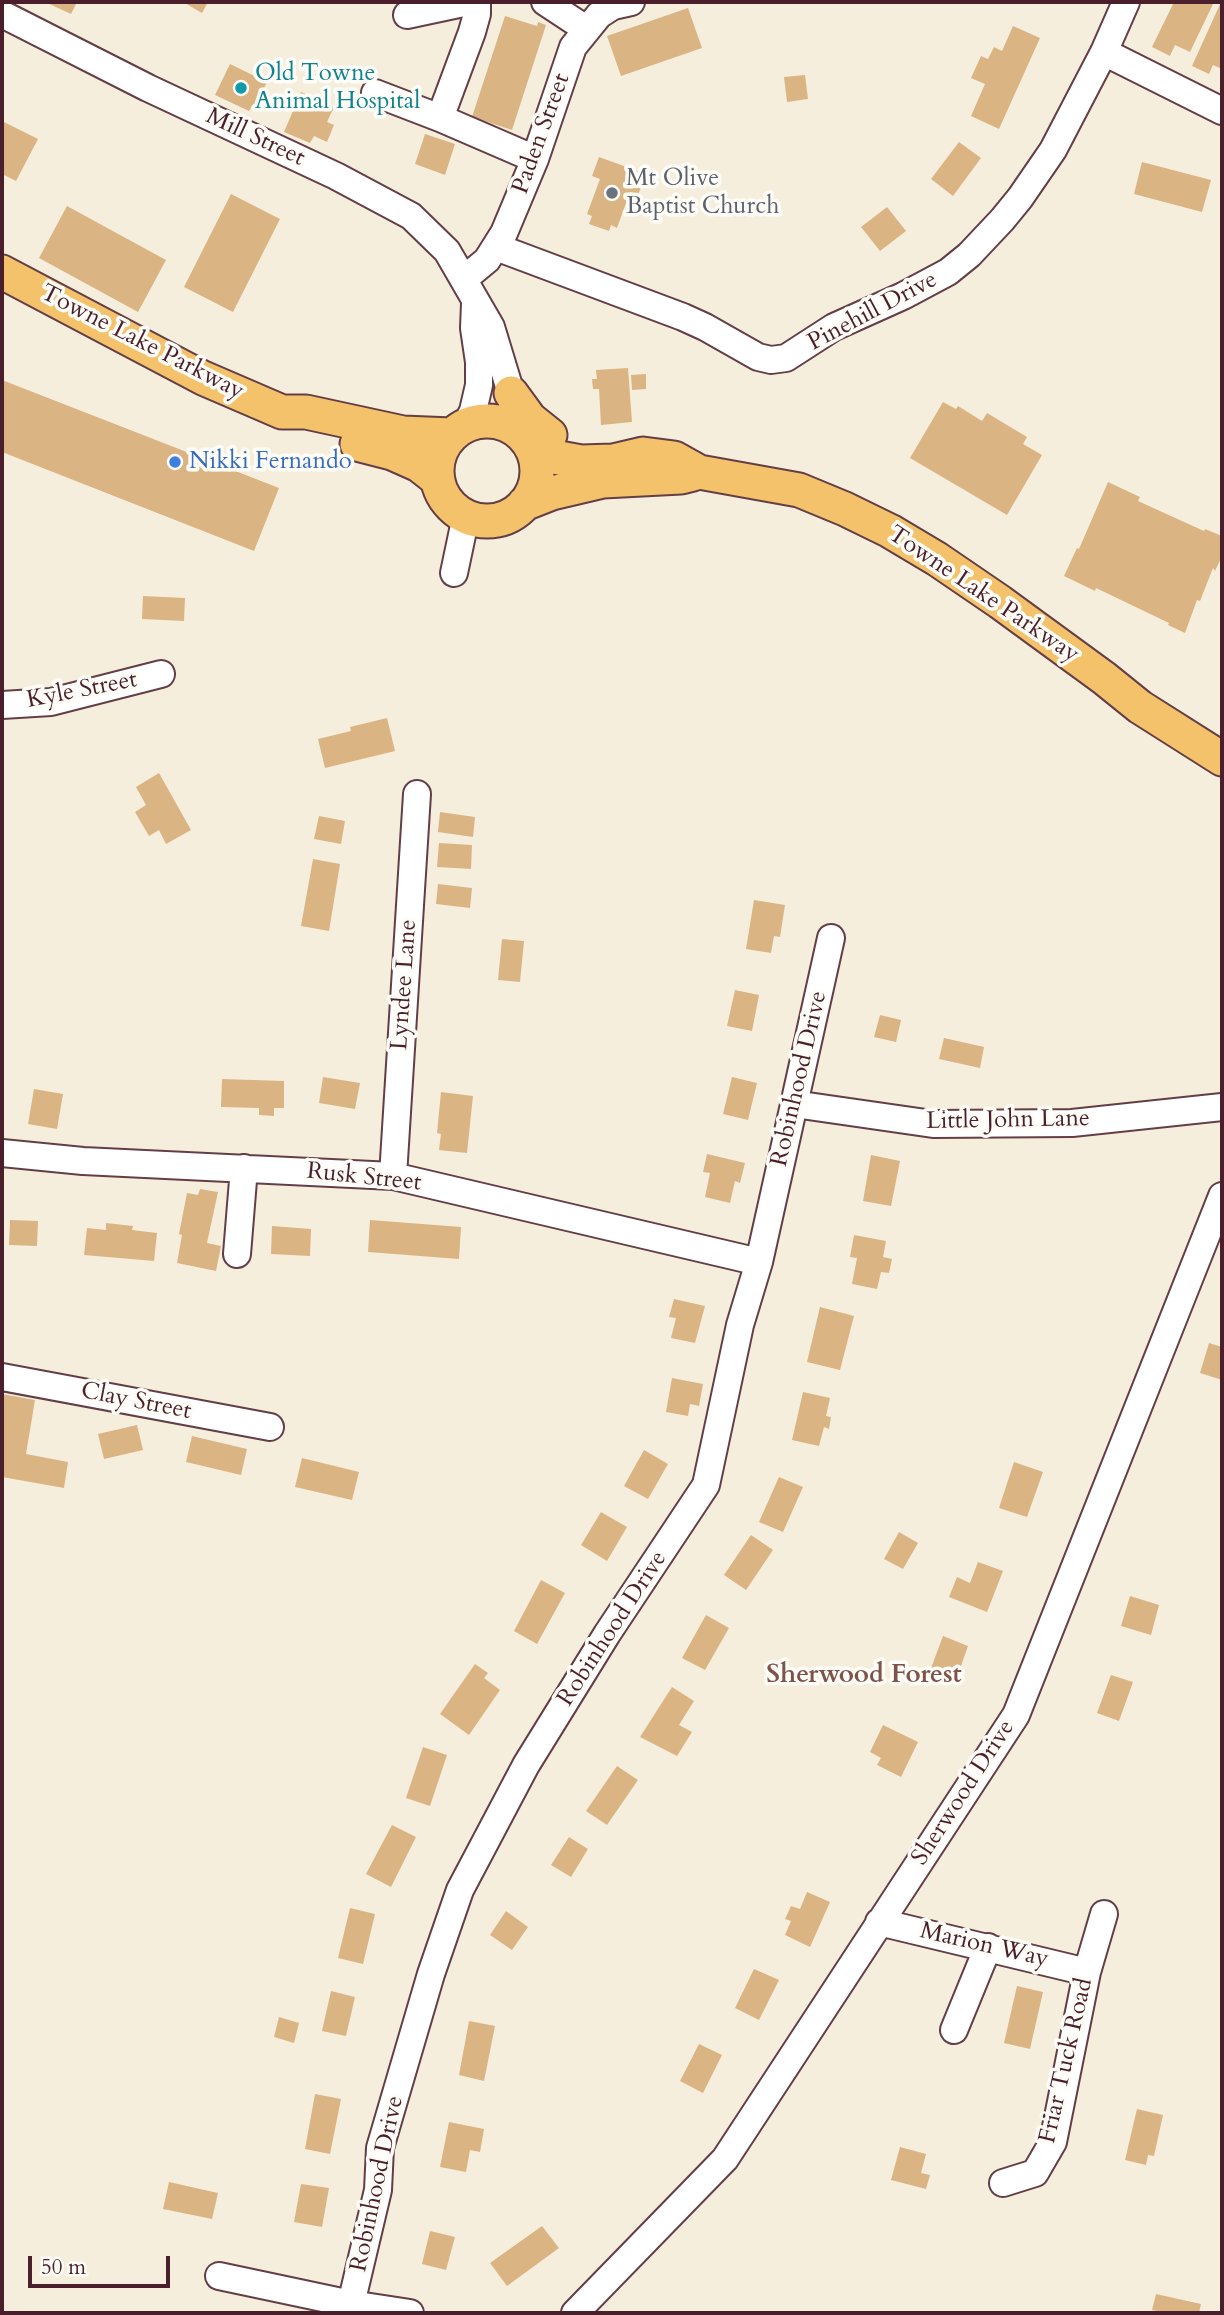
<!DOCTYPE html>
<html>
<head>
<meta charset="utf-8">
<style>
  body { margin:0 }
  #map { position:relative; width:1224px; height:2315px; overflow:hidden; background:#f6eedc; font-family:Cardo,serif }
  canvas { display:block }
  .frame { position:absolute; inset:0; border:4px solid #4a1f2b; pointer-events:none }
  .scale { position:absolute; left:28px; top:2256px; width:142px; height:32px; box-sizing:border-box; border:4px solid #4a1f2b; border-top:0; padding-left:9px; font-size:21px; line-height:24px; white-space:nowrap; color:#4a1f2b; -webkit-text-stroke:5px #fdfcf7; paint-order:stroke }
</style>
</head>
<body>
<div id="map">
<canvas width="1224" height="2315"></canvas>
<div class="frame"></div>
<div class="scale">50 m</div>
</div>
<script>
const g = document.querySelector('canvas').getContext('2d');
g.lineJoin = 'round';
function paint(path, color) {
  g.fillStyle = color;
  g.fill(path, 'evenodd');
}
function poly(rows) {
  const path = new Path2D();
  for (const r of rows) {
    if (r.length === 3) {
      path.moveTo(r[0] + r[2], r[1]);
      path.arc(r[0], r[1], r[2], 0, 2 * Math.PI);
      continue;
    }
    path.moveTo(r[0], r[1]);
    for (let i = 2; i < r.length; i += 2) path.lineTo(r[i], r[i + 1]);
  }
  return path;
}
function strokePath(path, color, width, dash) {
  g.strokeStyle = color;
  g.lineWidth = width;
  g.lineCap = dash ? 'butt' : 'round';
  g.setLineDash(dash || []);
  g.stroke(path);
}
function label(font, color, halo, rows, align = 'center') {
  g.font = font + ' Cardo,serif';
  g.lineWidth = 7;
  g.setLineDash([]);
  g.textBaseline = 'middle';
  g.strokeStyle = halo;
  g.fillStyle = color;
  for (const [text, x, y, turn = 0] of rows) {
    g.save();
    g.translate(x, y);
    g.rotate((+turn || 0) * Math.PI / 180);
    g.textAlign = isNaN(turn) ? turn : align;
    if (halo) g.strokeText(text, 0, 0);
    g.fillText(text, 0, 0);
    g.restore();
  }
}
paint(poly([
  [45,2,77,2,71,14],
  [183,2,208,2,202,13],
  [1174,2,1214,2,1190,52,1175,45,1170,56,1152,47],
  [1221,2,1222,69,1213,65,1209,74,1192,66],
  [688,8,702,48,621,76,607,36],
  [505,16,537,26,538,22,546,25,512,130,472,117],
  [1013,26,1040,38,999,129,971,116,985,84,971,78,981,56,988,59,994,47,1002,51],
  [230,64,267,82,255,107,252,106,249,111,215,95],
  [805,75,808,99,787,102,784,77],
  [301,92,334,107,327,122,334,125,327,142,314,136,310,143,284,132],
  [2,121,38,139,16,181,2,174],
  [425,134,455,144,445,175,415,164],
  [959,142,981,158,953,196,931,179],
  [599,157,646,174,638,195,630,192,617,228,611,225,609,231,589,224,592,216,587,214,600,179,592,176],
  [1142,162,1211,180,1202,212,1134,194],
  [231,194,280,219,233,312,184,287],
  [67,206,166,260,138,312,39,258],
  [887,207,906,231,880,251,861,227],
  [628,368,632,422,601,425,599,389,593,389,592,379,597,379,596,370],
  [646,374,646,389,632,390,631,375],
  [2,380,279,488,254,551,2,452],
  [943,402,956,409,958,406,982,421,987,413,1027,437,1023,444,1042,455,1007,515,910,458],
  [1108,482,1140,497,1138,501,1204,531,1205,529,1222,536,1222,556,1215,571,1213,568,1200,601,1197,600,1185,633,1168,625,1169,623,1096,588,1095,591,1064,576,1077,548,1079,549],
  [143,596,185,598,184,621,142,619],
  [387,718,395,751,325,768,318,739,351,731,350,727],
  [159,773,191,830,166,844,159,830,149,836,135,812,146,805,136,787],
  [440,812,475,817,473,837,438,832],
  [319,816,345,821,341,844,314,839],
  [439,843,472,845,471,869,437,867],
  [313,859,340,864,329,931,301,926],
  [438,884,472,888,470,908,436,904],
  [754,900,785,905,780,937,774,936,771,953,746,949],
  [502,939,524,941,520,982,498,980],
  [735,990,759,995,752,1031,727,1026],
  [880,1015,901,1020,896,1042,874,1037],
  [944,1038,984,1047,980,1068,939,1059],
  [323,1077,360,1083,355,1109,319,1103],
  [732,1077,757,1083,748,1120,723,1114],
  [222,1079,284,1081,284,1108,274,1108,274,1116,259,1115,259,1108,221,1107],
  [34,1089,63,1094,57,1129,28,1124],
  [441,1092,473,1096,467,1153,439,1150,441,1134,437,1133],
  [707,1154,745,1163,740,1183,735,1181,730,1203,705,1197,710,1173,703,1172],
  [871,1155,900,1161,891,1206,863,1201],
  [200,1189,218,1192,207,1243,221,1246,216,1271,177,1263,182,1235,179,1234,187,1193,198,1195],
  [10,1220,38,1221,37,1246,9,1245],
  [370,1220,461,1227,459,1259,368,1252],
  [106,1223,133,1226,132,1230,157,1233,154,1261,84,1255,87,1228,106,1230],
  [272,1226,311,1229,310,1256,271,1254],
  [854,1235,886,1241,883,1257,892,1259,889,1273,881,1272,877,1289,852,1284,857,1258,850,1257],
  [674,1299,705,1306,695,1343,671,1338,676,1318,669,1317],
  [820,1307,854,1316,840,1370,807,1362],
  [1209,1343,1222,1347,1222,1380,1200,1373],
  [672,1378,703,1384,699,1406,690,1404,688,1416,666,1412],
  [803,1392,830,1398,826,1416,831,1417,829,1429,824,1427,819,1446,792,1440],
  [2,1394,35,1400,26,1454,68,1462,64,1488,2,1477],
  [137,1425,143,1450,104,1459,98,1434],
  [192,1436,247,1449,241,1475,186,1462],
  [644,1450,668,1464,648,1499,624,1486],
  [302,1458,359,1472,352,1500,295,1487],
  [1014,1462,1043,1472,1027,1517,999,1508],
  [779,1477,803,1487,783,1532,759,1522],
  [601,1512,627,1527,607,1561,581,1545],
  [899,1532,918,1543,903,1569,884,1559],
  [751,1535,773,1550,746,1590,724,1575],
  [978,1562,1003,1571,987,1612,949,1597,957,1577,970,1583],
  [541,1580,565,1593,537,1644,514,1631],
  [1130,1596,1159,1605,1151,1635,1121,1626],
  [706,1615,729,1628,705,1670,682,1658],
  [943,1636,968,1646,956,1680,930,1671],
  [475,1664,488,1673,484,1678,500,1690,469,1735,440,1714],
  [1111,1675,1133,1682,1119,1721,1097,1713],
  [672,1687,694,1701,679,1725,692,1732,677,1756,640,1737],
  [883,1725,918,1742,901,1777,877,1765,881,1758,870,1752],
  [423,1747,447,1755,430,1806,406,1798],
  [617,1766,638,1780,607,1825,586,1811],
  [392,1825,416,1837,391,1887,366,1874],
  [569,1837,588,1849,571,1877,551,1865],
  [807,1892,830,1902,810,1947,785,1935,791,1921,785,1919,791,1906,800,1909],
  [350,1908,375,1914,363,1964,338,1958],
  [506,1911,528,1927,512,1950,490,1935],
  [754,1969,779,1980,759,2020,735,2008],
  [1017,1986,1043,1992,1030,2049,1004,2043],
  [331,1991,355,1997,346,2036,322,2031],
  [279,2017,299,2023,294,2043,274,2037],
  [469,2021,495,2026,484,2081,459,2075],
  [699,2044,722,2055,703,2093,680,2081],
  [315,2094,341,2099,330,2154,305,2149],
  [1137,2109,1163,2115,1154,2156,1148,2155,1146,2165,1125,2160],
  [449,2122,484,2129,480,2152,470,2150,466,2172,440,2167],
  [900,2147,926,2154,921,2173,930,2175,926,2189,891,2180],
  [169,2182,218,2193,212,2219,163,2209],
  [301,2184,329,2188,322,2227,294,2222],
  [542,2226,559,2248,507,2286,490,2263],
  [430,2231,455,2237,446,2270,422,2264],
  [1156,2294,1201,2304,1199,2313,1167,2313,1152,2310]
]), '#dbb484');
const minor = poly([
  [545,2,586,29],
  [2,14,148,88,336,176,411,216,447,251,491,327,511,393,515,429],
  [407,15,468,2],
  [1104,52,1222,111],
  [375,93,440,118,535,159],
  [440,118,472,32,477,14,477,2],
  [496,247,683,317,705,327,758,357,771,360,786,358,834,327,903,296,948,272,969,255,1002,220,1020,198,1053,150,1104,52,1126,2],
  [464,279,487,260,504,233,535,159,573,47,599,15,613,6,631,2],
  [466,425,473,411,479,385,479,362,474,328,475,303],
  [454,573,466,516],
  [2,705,51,702,161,674],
  [794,1104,933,1124,1072,1123,1222,1107],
  [2,1153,83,1161,393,1176,759,1262],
  [393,1176,417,794],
  [237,1254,244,1168],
  [2,1377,270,1427],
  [879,1922,1087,1972],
  [954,2030,988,1947],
  [1003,2183,1035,2173,1053,2142,1087,1972,1104,1914],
  [219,2276,351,2304,410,2313],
  [351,2304,378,2190,380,2148,431,1974,460,1890,526,1765,607,1634,706,1485,740,1325,759,1262,831,938],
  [575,2313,725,2159,1016,1715,1222,1196]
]);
const major = poly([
  [2,272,203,378,282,412,306,412,403,433,452,435],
  [511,393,530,419,550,435],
  [487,471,50],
  [528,441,554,457,581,462,613,461,643,454,674,458,699,472,799,490,845,509,890,531,937,559,1000,602,1104,678,1140,707,1222,759],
  [357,444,392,453,419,465,438,480],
  [524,504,552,493,603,481,681,477,693,474]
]);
strokePath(minor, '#643e46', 30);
strokePath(major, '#643e46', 37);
strokePath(minor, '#fff', 26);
strokePath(major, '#f3c26a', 33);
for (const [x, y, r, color] of [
  [241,88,7,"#0f9aa8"],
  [612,193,7,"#6b7280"],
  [175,462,7,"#3f7fe0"]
]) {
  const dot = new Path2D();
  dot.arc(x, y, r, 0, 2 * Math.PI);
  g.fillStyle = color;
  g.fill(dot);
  strokePath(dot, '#fdfcf7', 2.5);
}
label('24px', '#0d838f', '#fdfcf7', [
  ["Old Towne",255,74],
  ["Animal Hospital",255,102]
], 'left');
label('24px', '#4a1f2b', '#fdfcf7', [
  ["Paden Street",542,134,-70],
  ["Mill Street",255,138,25],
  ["Pinehill Drive",873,312,-28],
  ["Towne Lake Parkway",142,343,27],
  ["Towne Lake Parkway",983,595,34],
  ["Kyle Street",82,691,-11],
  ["Lyndee Lane",405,985,-86],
  ["Robinhood Drive",800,1079,-77],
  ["Little John Lane",1008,1121,-1],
  ["Rusk Street",364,1178,6],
  ["Clay Street",136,1402,11],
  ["Robinhood Drive",613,1629,-57],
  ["Sherwood Drive",964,1793,-57],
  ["Marion Way",984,1946,13],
  ["Friar Tuck Road",1067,2061,-77],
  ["Robinhood Drive",378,2184,-78]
]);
label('24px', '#5b616d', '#fdfcf7', [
  ["Mt Olive",626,179],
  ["Baptist Church",626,207]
], 'left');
label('24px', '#366cbe', '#fdfcf7', [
  ["Nikki Fernando",189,462]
], 'left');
label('bold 26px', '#7d534a', '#fdfcf7', [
  ["Sherwood Forest",864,1676]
]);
</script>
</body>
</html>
